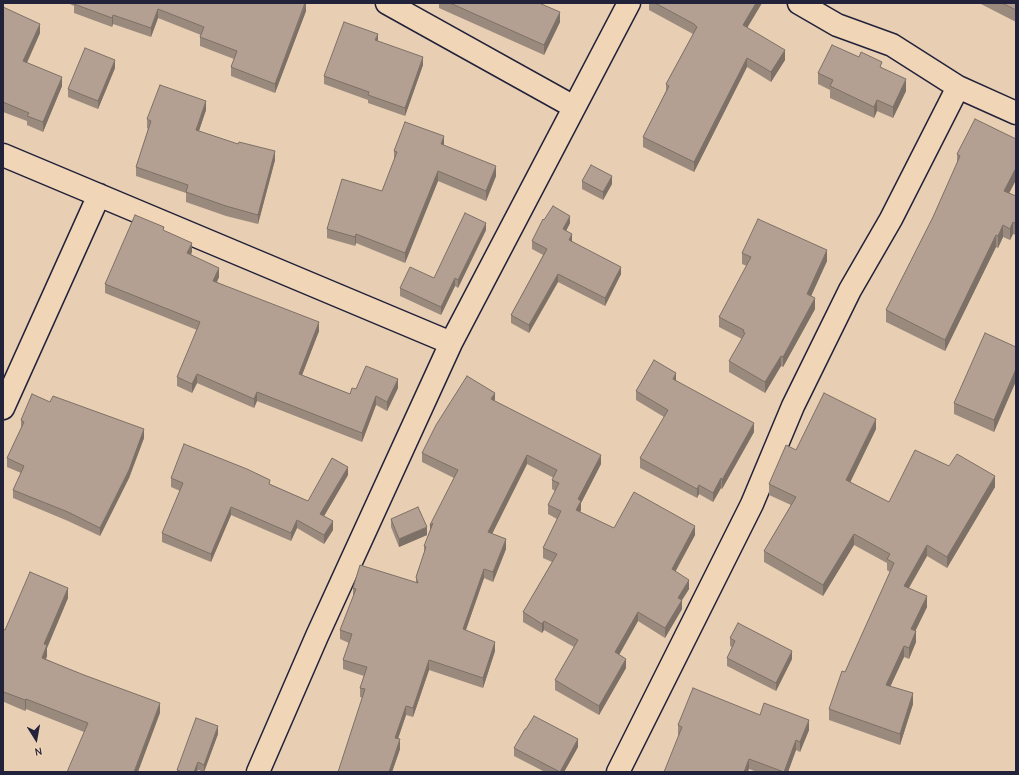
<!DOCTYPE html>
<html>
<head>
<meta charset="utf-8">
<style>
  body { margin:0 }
  #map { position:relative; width:1019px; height:775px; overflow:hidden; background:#e8ceb2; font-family:"Comic Neue",sans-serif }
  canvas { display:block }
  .frame { position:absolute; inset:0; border:4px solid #22223b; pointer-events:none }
  .north { position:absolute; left:16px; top:719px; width:40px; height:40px; -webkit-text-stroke:3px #f0d5b7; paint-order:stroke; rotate:169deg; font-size:11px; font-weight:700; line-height:16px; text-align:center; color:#22223b }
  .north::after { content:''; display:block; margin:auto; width:14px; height:18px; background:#22223b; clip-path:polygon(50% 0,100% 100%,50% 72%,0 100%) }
</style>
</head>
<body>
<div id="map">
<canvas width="1019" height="775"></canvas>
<div class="frame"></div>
<div class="north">N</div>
</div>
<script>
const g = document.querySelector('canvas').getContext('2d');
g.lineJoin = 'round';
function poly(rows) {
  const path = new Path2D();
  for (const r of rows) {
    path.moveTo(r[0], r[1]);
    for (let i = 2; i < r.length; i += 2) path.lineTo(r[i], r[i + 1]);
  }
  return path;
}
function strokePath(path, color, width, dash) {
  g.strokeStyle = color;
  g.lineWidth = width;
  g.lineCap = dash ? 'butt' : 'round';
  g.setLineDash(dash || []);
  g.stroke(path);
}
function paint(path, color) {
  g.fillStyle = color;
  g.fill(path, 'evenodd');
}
const minor = poly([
  [387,3,574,107],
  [799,3,837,25,892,45,958,87,1016,113],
  [3,155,451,343],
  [3,408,99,195],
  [258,772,317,636,451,343,629,3],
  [618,772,752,504,793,406,850,290,891,219,958,87]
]);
strokePath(minor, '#22223b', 25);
strokePath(minor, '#f0d5b7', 22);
paint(poly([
  [68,3,306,3,306,11,275,93,231,76,231,67,234,59,200,46,200,37,201,35,158,18,151,37,113,24,112,27,74,13,74,6],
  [439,3,543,3,542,4,560,22,544,55,439,8],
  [649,3,762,3,747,27,785,60,771,82,747,67,694,172,643,147,643,137,666,91,666,84,693,34,649,10],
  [979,3,1016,3,1016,22],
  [3,7,40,33,27,63,62,86,43,132,27,125,27,121,3,112],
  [378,41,423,65,405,116,368,103,368,100,324,84,324,76],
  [115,68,98,109,68,97,68,89],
  [882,68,906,91,893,118,877,111,874,118,830,98,830,90,818,84,818,73],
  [206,110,199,131,275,160,258,224,226,216,186,202,186,193,136,176,136,167,148,129,147,128,147,119],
  [1016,139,1016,180,1009,193,1016,196,1016,235,1013,234,1010,240,1003,237,998,248,996,247,945,351,886,322,886,310,933,217,957,164,957,154],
  [444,145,496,176,486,201,438,181,405,263,356,243,355,246,327,238,327,229,382,191,394,161,394,151],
  [582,181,612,184,603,200,582,189],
  [544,220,570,223,566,231,572,241,621,274,605,306,558,282,529,333,511,323,511,315,543,255,532,249,532,241],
  [486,230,458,288,455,286,441,315,400,296,400,288,434,278],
  [164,231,192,252,191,254,219,277,217,282,319,331,302,375,350,394,356,389,398,388,387,411,376,405,362,442,257,401,254,408,197,383,192,393,177,386,177,377,197,330,105,293,105,284],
  [742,253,827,261,811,296,815,309,783,367,781,366,765,393,729,372,729,361,742,339,719,327,719,317,747,266,742,264],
  [1016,347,1016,381,994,432,954,414,954,403],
  [676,381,754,432,722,489,721,488,713,502,699,494,697,498,640,468,640,458,664,417,636,400,636,391],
  [495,401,601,464,581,503,581,510,580,512,614,528,695,535,675,571,689,589,682,600,682,609,665,638,638,621,619,655,626,668,599,715,555,690,555,680,574,647,544,630,542,633,523,622,523,612,552,562,543,558,543,548,557,519,548,514,548,505,555,491,552,489,552,480,554,478,527,464,492,534,506,549,493,582,484,578,466,630,495,651,483,688,429,670,413,717,406,715,398,739,400,749,392,772,338,772,363,698,360,697,360,688,364,676,343,669,343,660,349,643,340,639,340,630,353,597,353,588,416,582,416,577,424,553,424,546,454,478,422,462,422,453],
  [50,402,144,438,129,478,100,536,68,521,13,498,13,490,21,473,7,467,7,458,21,428,21,420],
  [876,429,850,482,889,502,949,466,995,487,947,568,927,556,909,588,927,607,915,631,916,642,909,659,904,657,890,686,913,704,900,745,829,720,829,709,845,672,890,572,887,570,887,563,854,545,823,596,764,562,764,551,791,505,769,495,769,484,796,450],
  [348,475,324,516,333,530,324,544,297,528,291,541,231,515,211,562,162,542,162,533,180,491,171,487,171,478,270,484,308,501],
  [391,519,427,535,399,547,391,527],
  [68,598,47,648,47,656,46,659,160,713,84,732,26,709,25,711,4,702,3,705,3,629,5,630],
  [730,638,792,659,776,691,727,666,727,658,732,647,730,646],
  [760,715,809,730,800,752,796,750,788,772,757,772,749,769,678,735,678,725],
  [218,734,204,772,198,770,197,772,177,772,177,770],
  [578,747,564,772,545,772,514,756,514,748]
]), '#9a8a7e');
paint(poly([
  [306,3,306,11,275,93,275,84],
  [756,3,762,3,743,35,743,25],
  [158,9,158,18,151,37,151,28],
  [560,12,560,22,544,55,544,45],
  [113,15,113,24,112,27,112,18],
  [40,24,40,33,23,71,23,61],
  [378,34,378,42,375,40],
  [785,50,785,60,771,82,771,72],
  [423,57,423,65,405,116,405,108],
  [747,58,747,67,694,172,694,162],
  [115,60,115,68,98,109,98,101],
  [62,77,62,86,43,132,43,122],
  [906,79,906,91,893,118,893,107],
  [877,100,877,111,874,118,874,107],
  [206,101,206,110,196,139,196,130],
  [444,136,444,146,441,144],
  [275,151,275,160,258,224,258,215],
  [496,166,496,176,486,201,486,191],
  [1016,168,1016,180,1004,203,1004,191],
  [438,171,438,181,405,263,405,253],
  [612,176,612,184,603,200,603,192],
  [570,216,570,223,563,237,563,229],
  [1013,222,1013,234,1010,240,1010,229],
  [486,223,486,230,458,288,458,280],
  [1003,225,1003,237,998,248,998,236],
  [356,234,356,243,355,246,355,237],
  [572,234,572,242,569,240],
  [996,235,996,247,945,351,945,340],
  [192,243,192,252,187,262,187,253],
  [827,250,827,261,807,305,807,294],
  [621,267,621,274,605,306,605,298],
  [219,268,219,277,213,290,213,281],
  [558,274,558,282,529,333,529,325],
  [455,278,455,286,441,315,441,307],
  [815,298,815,309,783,367,783,357],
  [319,322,319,331,299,383,299,374],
  [781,356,781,366,765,393,765,382],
  [1016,369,1016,381,994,432,994,420],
  [676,373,676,383,673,379],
  [197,374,197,383,192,393,192,384],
  [398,379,398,388,387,411,387,402],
  [257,392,257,401,254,408,254,399],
  [495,393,495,403,491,399],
  [376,396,376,405,362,442,362,433],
  [876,419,876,429,846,491,846,480],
  [754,423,754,432,722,489,722,480],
  [144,429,144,438,129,478,100,536,100,528],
  [527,455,527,464,488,542,488,532],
  [601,455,601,464,581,503,581,510,576,519,576,510,578,499],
  [348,467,348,475,320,523,320,514],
  [995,476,995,487,947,568,947,557],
  [721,478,721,488,713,502,713,493],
  [699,485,699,494,697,498,697,489],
  [231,507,231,515,211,562,211,554],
  [297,520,297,528,291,541,291,533],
  [333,521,333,530,324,544,324,535],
  [433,523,430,534,430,525],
  [695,526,695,535,672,578,672,569],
  [427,527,427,535,399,547,399,539],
  [854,534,854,545,823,596,823,585],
  [506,539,506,549,493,582,493,572],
  [927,545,927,556,904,596,904,586],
  [484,569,484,578,463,638,463,629],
  [689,580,689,589,682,600,682,609,665,638,665,628,678,598],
  [68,588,68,598,47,648,47,656,42,668,42,658,44,644],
  [927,596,927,607,911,640,911,629],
  [638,612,638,621,615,662,615,652],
  [544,621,544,630,542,633,542,624],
  [916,631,916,642,909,659,909,648],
  [495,642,495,651,483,688,483,678],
  [904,646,904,657,886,696,886,685],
  [792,651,792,659,776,691,776,683],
  [626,659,626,668,599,715,599,706],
  [429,660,429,670,413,717,413,708],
  [4,692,4,702,3,705,3,695],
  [913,693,913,704,900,745,900,734],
  [26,699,26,709,25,711,25,700],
  [160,703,160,713,138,772,134,772],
  [406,706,406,715,395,747,395,738],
  [809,720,809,730,800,752,800,742],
  [218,726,218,734,204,772,204,765],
  [400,739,400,749,392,772,389,772],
  [578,739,578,747,564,772,560,772],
  [796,740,796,750,788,772,784,772],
  [749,759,749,769,748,772,744,772],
  [198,762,197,772,194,772]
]), '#7d7066');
const building = poly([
  [75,3,305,3,275,84,231,67,237,51,200,37,204,27,158,9,151,28,113,15,112,18,74,4,75,3],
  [450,3,539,3,560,12,544,45,450,3],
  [655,3,756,3,743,25,785,50,771,72,747,58,694,162,643,137,669,86,666,84,697,27,694,24,655,3],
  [1002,3,1016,3,1016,10,1002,3],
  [3,7,40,24,23,61,62,77,43,122,27,116,29,113,3,102,3,7],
  [344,22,378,34,375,40,423,57,405,108,368,95,369,92,324,76,344,22],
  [832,45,859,57,861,52,882,62,880,67,906,79,893,107,877,100,874,107,830,86,833,80,818,73,832,45],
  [85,48,115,60,98,101,68,89,85,48],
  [160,85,206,101,196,130,238,144,239,142,275,151,258,215,226,206,186,192,188,185,136,167,151,121,147,119,160,85],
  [975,119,1016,139,1016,168,1004,191,1016,196,1016,224,1013,222,1010,229,1003,225,998,236,996,235,945,340,886,310,933,217,960,156,957,154,975,119],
  [405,122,444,136,441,144,496,166,486,191,438,171,405,253,356,234,355,237,327,229,342,179,382,191,397,152,394,151,405,122],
  [591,165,612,176,603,192,582,181,591,165],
  [553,206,570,216,563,229,572,234,569,240,621,267,605,298,558,274,529,325,511,315,547,249,532,241,543,219,544,220,553,206],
  [465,213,486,223,458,280,455,278,441,307,400,288,410,267,434,278,465,213],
  [135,215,164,227,163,230,192,243,187,253,219,268,213,281,319,322,299,374,350,394,352,388,356,389,366,366,398,379,387,402,376,396,362,433,257,392,254,399,197,374,192,384,177,377,200,322,105,284,135,215],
  [758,219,827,250,807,294,815,298,783,357,781,356,765,382,729,361,745,333,743,332,744,330,719,317,751,257,742,253,758,219],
  [985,333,1016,347,1016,369,994,420,954,403,985,333],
  [654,360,676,373,673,379,754,423,722,480,721,478,713,493,699,485,697,489,640,458,668,410,636,391,654,360],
  [467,376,495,393,491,399,601,455,578,499,581,501,576,510,614,528,634,492,695,526,672,569,689,580,678,598,682,600,665,628,638,612,615,652,626,659,599,706,555,680,578,640,544,621,542,624,523,612,557,554,543,548,561,511,548,505,559,483,552,480,557,470,527,455,488,532,506,539,493,572,484,569,463,629,495,642,483,678,429,660,413,708,406,706,395,738,400,739,389,772,338,772,365,689,360,688,367,667,343,660,352,634,340,630,356,589,353,588,360,565,418,583,416,577,426,547,424,546,433,523,430,525,458,470,422,453,436,425,467,376],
  [824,393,876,419,846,480,889,502,915,450,949,466,957,454,995,476,947,557,927,545,904,586,927,596,911,629,916,631,909,648,904,646,886,685,913,693,900,734,829,709,842,671,845,672,894,563,887,559,890,554,854,534,823,585,764,551,796,497,769,484,786,445,796,450,824,393],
  [32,394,50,402,53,396,144,429,129,470,100,528,68,512,13,490,24,466,7,458,24,422,21,420,32,394],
  [184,444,247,469,270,480,269,484,308,501,332,458,348,467,320,514,333,521,324,535,297,520,291,533,231,507,211,554,162,533,183,483,171,478,184,444],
  [418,507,427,527,399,539,391,519,418,507],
  [30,572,68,588,44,644,47,645,42,658,84,675,160,703,134,772,67,772,88,723,26,699,25,700,4,692,3,695,3,629,5,630,30,572],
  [738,623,792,651,776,683,727,658,735,641,730,638,738,623],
  [693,688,760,715,764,703,809,720,800,742,796,740,784,772,749,759,744,772,664,772,682,727,678,725,693,688],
  [534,716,578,739,560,772,514,748,525,729,526,729,534,716],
  [196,718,218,726,204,765,198,762,194,772,182,772,177,770,196,718]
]);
paint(building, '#b3a092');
strokePath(building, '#7d7066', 1);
</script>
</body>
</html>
